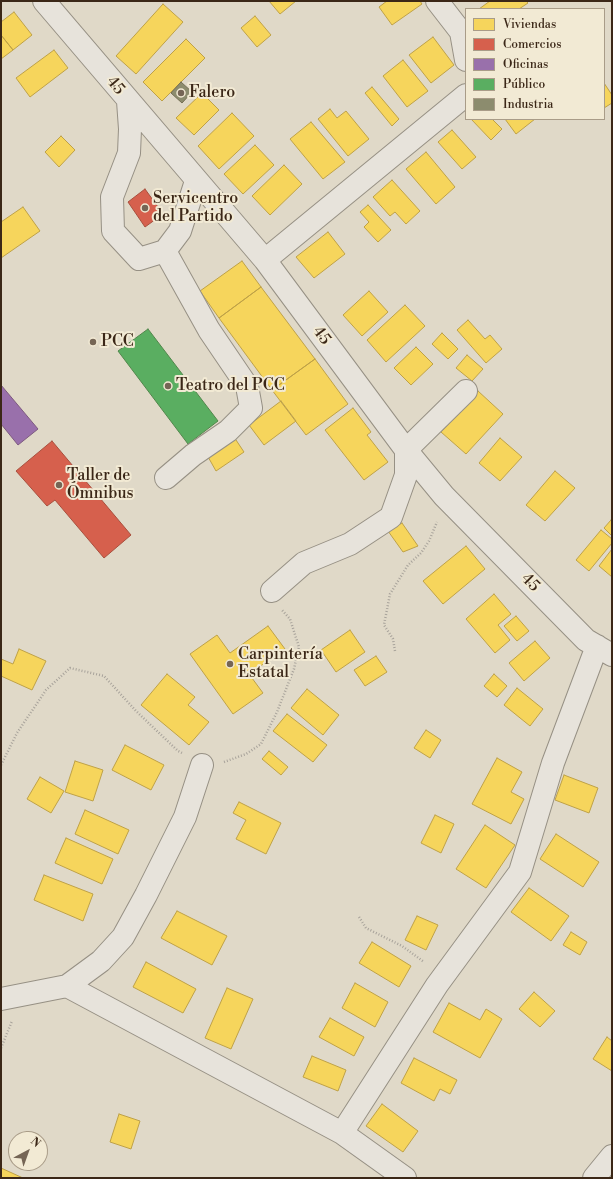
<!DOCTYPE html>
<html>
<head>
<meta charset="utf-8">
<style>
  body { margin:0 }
  #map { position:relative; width:613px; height:1179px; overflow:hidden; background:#e0d9c8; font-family:"Libre Bodoni",serif }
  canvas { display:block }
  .frame { position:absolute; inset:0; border:2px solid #3b2717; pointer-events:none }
  .legend { position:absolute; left:465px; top:8px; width:140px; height:112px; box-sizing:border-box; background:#f2ead4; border:1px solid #a99c88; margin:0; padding:5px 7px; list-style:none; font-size:12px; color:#3b2717 }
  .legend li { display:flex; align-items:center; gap:8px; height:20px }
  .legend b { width:20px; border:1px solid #a99c88 }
  .north { position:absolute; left:8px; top:1131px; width:40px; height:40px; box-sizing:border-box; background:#f2ead4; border:1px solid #a99c88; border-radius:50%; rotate:41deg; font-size:11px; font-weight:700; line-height:16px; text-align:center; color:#3b2717 }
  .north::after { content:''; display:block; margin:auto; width:14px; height:18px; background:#756555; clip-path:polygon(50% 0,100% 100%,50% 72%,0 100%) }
</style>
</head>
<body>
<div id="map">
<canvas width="613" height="1179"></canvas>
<div class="frame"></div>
<ul class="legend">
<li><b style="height:11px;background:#f6d55c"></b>Viviendas</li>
<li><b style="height:11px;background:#d6604d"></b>Comercios</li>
<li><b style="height:11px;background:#9970ab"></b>Oficinas</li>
<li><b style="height:11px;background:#5aae61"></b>Público</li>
<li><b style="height:11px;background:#8c8c6e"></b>Industria</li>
</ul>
<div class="north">N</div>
</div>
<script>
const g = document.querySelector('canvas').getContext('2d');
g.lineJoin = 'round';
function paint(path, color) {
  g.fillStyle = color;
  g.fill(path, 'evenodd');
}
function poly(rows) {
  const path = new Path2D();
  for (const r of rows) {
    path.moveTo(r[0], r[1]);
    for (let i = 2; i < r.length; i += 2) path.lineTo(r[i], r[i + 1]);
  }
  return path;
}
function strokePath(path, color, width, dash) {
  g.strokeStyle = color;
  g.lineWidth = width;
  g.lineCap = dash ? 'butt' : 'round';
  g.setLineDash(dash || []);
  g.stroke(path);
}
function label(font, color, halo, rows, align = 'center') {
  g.font = font + ' "Libre Bodoni",serif';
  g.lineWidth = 4;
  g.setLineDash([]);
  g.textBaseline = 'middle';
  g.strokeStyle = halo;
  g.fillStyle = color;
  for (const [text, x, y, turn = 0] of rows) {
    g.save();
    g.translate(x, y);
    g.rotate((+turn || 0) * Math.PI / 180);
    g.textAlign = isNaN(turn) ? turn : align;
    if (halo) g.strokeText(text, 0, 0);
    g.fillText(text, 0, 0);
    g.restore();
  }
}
const homes = poly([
  [269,1,296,1,280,14,269,1],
  [387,1,420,1,422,4,392,25,379,7,387,1],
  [490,1,526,1,528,3,519,9,479,9,490,1],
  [163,4,183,22,136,74,116,56,163,4],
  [14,12,32,35,13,50,1,35,1,22,14,12],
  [255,16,271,35,257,47,241,28,255,16],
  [1,35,13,50,1,59,1,35],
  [433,37,454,65,431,83,409,55,433,37],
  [186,39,205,58,162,101,143,82,186,39],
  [54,50,68,68,30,97,16,78,54,50],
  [403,60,428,91,407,107,383,76,403,60],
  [604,83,612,95,612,103,604,108,604,83],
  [372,87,399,119,392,126,365,93,372,87],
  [202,93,219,110,194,135,176,118,202,93],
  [330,109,337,118,346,111,369,139,348,156,318,119,330,109],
  [232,113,254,136,219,169,198,146,232,113],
  [471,119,492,119,502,129,491,140,471,119],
  [505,119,535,119,516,134,505,119],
  [311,122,345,162,323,179,290,139,311,122],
  [452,130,476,157,462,169,438,142,452,130],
  [61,136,75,150,59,167,45,152,61,136],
  [255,145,274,165,243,194,224,174,255,145],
  [426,152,455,187,436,204,406,169,426,152],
  [284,165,302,184,270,215,252,196,284,165],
  [392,180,420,211,406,224,395,212,390,216,373,197,392,180],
  [368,205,391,230,378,242,364,227,369,222,360,212,368,205],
  [23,207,40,231,1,258,1,222,23,207],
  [328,232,345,254,314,278,296,257,328,232],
  [242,261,261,287,219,318,200,291,242,261],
  [261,287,315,359,272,390,219,318,261,287],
  [369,291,388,312,362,336,343,315,369,291],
  [405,305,425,326,386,362,367,340,405,305],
  [468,320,485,339,490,335,502,349,486,363,457,330,468,320],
  [442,333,458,349,448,359,432,344,442,333],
  [416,347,433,364,411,385,394,368,416,347],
  [467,355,483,369,472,381,456,368,467,355],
  [315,359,348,404,306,435,272,390,315,359],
  [478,391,503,414,466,454,441,432,478,391],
  [281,401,296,421,264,445,249,425,281,401],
  [353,408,371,432,367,435,388,462,364,480,325,430,353,408],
  [234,437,244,452,216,471,207,455,234,437],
  [500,438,522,457,500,481,479,463,500,438],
  [555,471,575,488,545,521,526,505,555,471],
  [611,520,612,521,612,536,604,528,611,520],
  [402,523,418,546,403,552,388,531,402,523],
  [601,530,612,539,612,543,589,571,576,560,601,530],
  [466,546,485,569,443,604,423,581,466,546],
  [612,549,612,577,599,566,612,549],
  [494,594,511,614,498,625,510,640,495,653,466,619,494,594],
  [516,616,529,631,517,641,504,626,516,616],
  [268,626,285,649,249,674,263,693,233,714,190,654,217,635,230,653,268,626],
  [350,630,365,652,336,672,321,650,350,630],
  [535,641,550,658,524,681,509,663,535,641],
  [19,649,46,661,32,690,1,676,1,659,13,664,19,649],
  [376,656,387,672,365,686,354,670,376,656],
  [167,674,195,697,188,705,209,722,189,745,141,705,167,674],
  [494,674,507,686,497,697,484,686,494,674],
  [517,688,543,709,530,726,504,705,517,688],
  [307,689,339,715,323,735,291,708,307,689],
  [287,714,327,745,313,762,273,731,287,714],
  [426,730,441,740,430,758,414,748,426,730],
  [125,745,164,765,151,790,112,770,125,745],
  [269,751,288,767,281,775,262,759,269,751],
  [497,758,522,772,511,792,524,799,511,824,472,804,497,758],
  [75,761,103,770,93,801,65,792,75,761],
  [564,775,598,788,589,813,555,800,564,775],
  [40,777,64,791,51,813,27,799,40,777],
  [239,802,281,823,266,854,236,839,246,820,233,813,239,802],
  [85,810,129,830,118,854,75,834,85,810],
  [435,815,454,824,441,853,421,843,435,815],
  [485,825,515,845,486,888,456,869,485,825],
  [556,834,599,862,583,887,540,859,556,834],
  [66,838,113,859,102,884,55,863,66,838],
  [44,875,93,894,83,921,34,900,44,875],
  [529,888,569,916,551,941,511,912,529,888],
  [177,911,227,936,212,965,161,938,177,911],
  [417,916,438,925,426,950,405,940,417,916],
  [571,932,587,942,580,955,563,945,571,932],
  [372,942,411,966,399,987,359,963,372,942],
  [146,962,196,989,183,1013,133,987,146,962],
  [355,983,388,1002,375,1027,342,1008,355,983],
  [227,988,253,999,231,1049,205,1038,227,988],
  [534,992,555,1011,540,1027,519,1009,534,992],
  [449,1003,480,1020,486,1009,502,1019,480,1058,433,1032,449,1003],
  [330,1018,364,1037,354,1056,319,1037,330,1018],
  [607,1037,612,1041,612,1071,593,1059,607,1037],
  [312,1056,346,1070,338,1091,303,1077,312,1056],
  [414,1058,457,1080,450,1094,440,1089,434,1101,401,1083,414,1058],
  [382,1104,418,1131,403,1152,366,1126,382,1104],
  [119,1114,140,1121,131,1149,110,1142,119,1114],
  [1,1168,23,1178,1,1178,1,1168]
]);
paint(homes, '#f6d55c');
strokePath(homes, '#bea147', 1);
const shops = poly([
  [145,189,163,214,145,227,128,202,145,189],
  [52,441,131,535,104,558,55,500,47,506,16,471,52,441]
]);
paint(shops, '#d6604d');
strokePath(shops, '#a84f3d', 1);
const offices = poly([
  [1,385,38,429,18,445,1,424,1,385]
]);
paint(offices, '#9970ab');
strokePath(offices, '#7d5a7f', 1);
const public = poly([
  [148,329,218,421,188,444,118,351,148,329]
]);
paint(public, '#5aae61');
strokePath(public, '#51864b', 1);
const industry = poly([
  [181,82,192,92,182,103,171,93,181,82]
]);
paint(industry, '#8c8c6e');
strokePath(industry, '#746e54', 1);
const minor = poly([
  [44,1,265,260,406,450,444,496,586,640,612,655],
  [437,1,461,32,466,60],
  [128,101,130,129,129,153,112,197,113,231,139,259,165,251,180,231,196,181],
  [165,251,209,330,247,386,251,408,228,431,193,455,166,478],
  [265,260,466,95],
  [272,591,304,563,350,544,391,517,406,475,406,450,466,391],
  [67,986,342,1133,405,1178],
  [1,999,67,986,101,961,123,937,146,895,185,817,202,765],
  [342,1133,437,985,520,872,553,763,597,646],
  [594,1178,612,1156]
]);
strokePath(minor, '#969084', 24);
strokePath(poly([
  [395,651,393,639,384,625,390,594,408,565,421,553,429,541,437,522],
  [224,762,246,754,261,744,277,712,294,669,299,647,290,619,282,610],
  [1,765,17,733,46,690,70,668,104,676,136,711,178,751,182,753],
  [359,917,366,928,402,946,424,962],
  [1,1048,12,1021]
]), '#a8a39b', 2.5, [1, 2]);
strokePath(minor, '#e7e3db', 22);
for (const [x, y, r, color] of [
  [181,93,4,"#756555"],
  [145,208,4,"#756555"],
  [93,342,4,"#756555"],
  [168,386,4,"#756555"],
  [59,485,4,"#756555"],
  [230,664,4,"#756555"]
]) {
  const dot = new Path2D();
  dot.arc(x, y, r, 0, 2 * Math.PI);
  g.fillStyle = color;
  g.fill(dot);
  strokePath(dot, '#f2ead4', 1.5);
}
label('16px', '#3b2717', '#f2ead4', [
  ["45",115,86,50],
  ["45",321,336,53],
  ["45",530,583,45]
]);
label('16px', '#3b2717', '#f2ead4', [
  ["Falero",189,93],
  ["Servicentro",153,199],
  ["del Partido",153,217],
  ["PCC",101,342],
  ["Teatro del PCC",176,386],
  ["Taller de",67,476],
  ["Ómnibus",67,494],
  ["Carpintería",238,655],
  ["Estatal",238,673]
], 'left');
</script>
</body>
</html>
